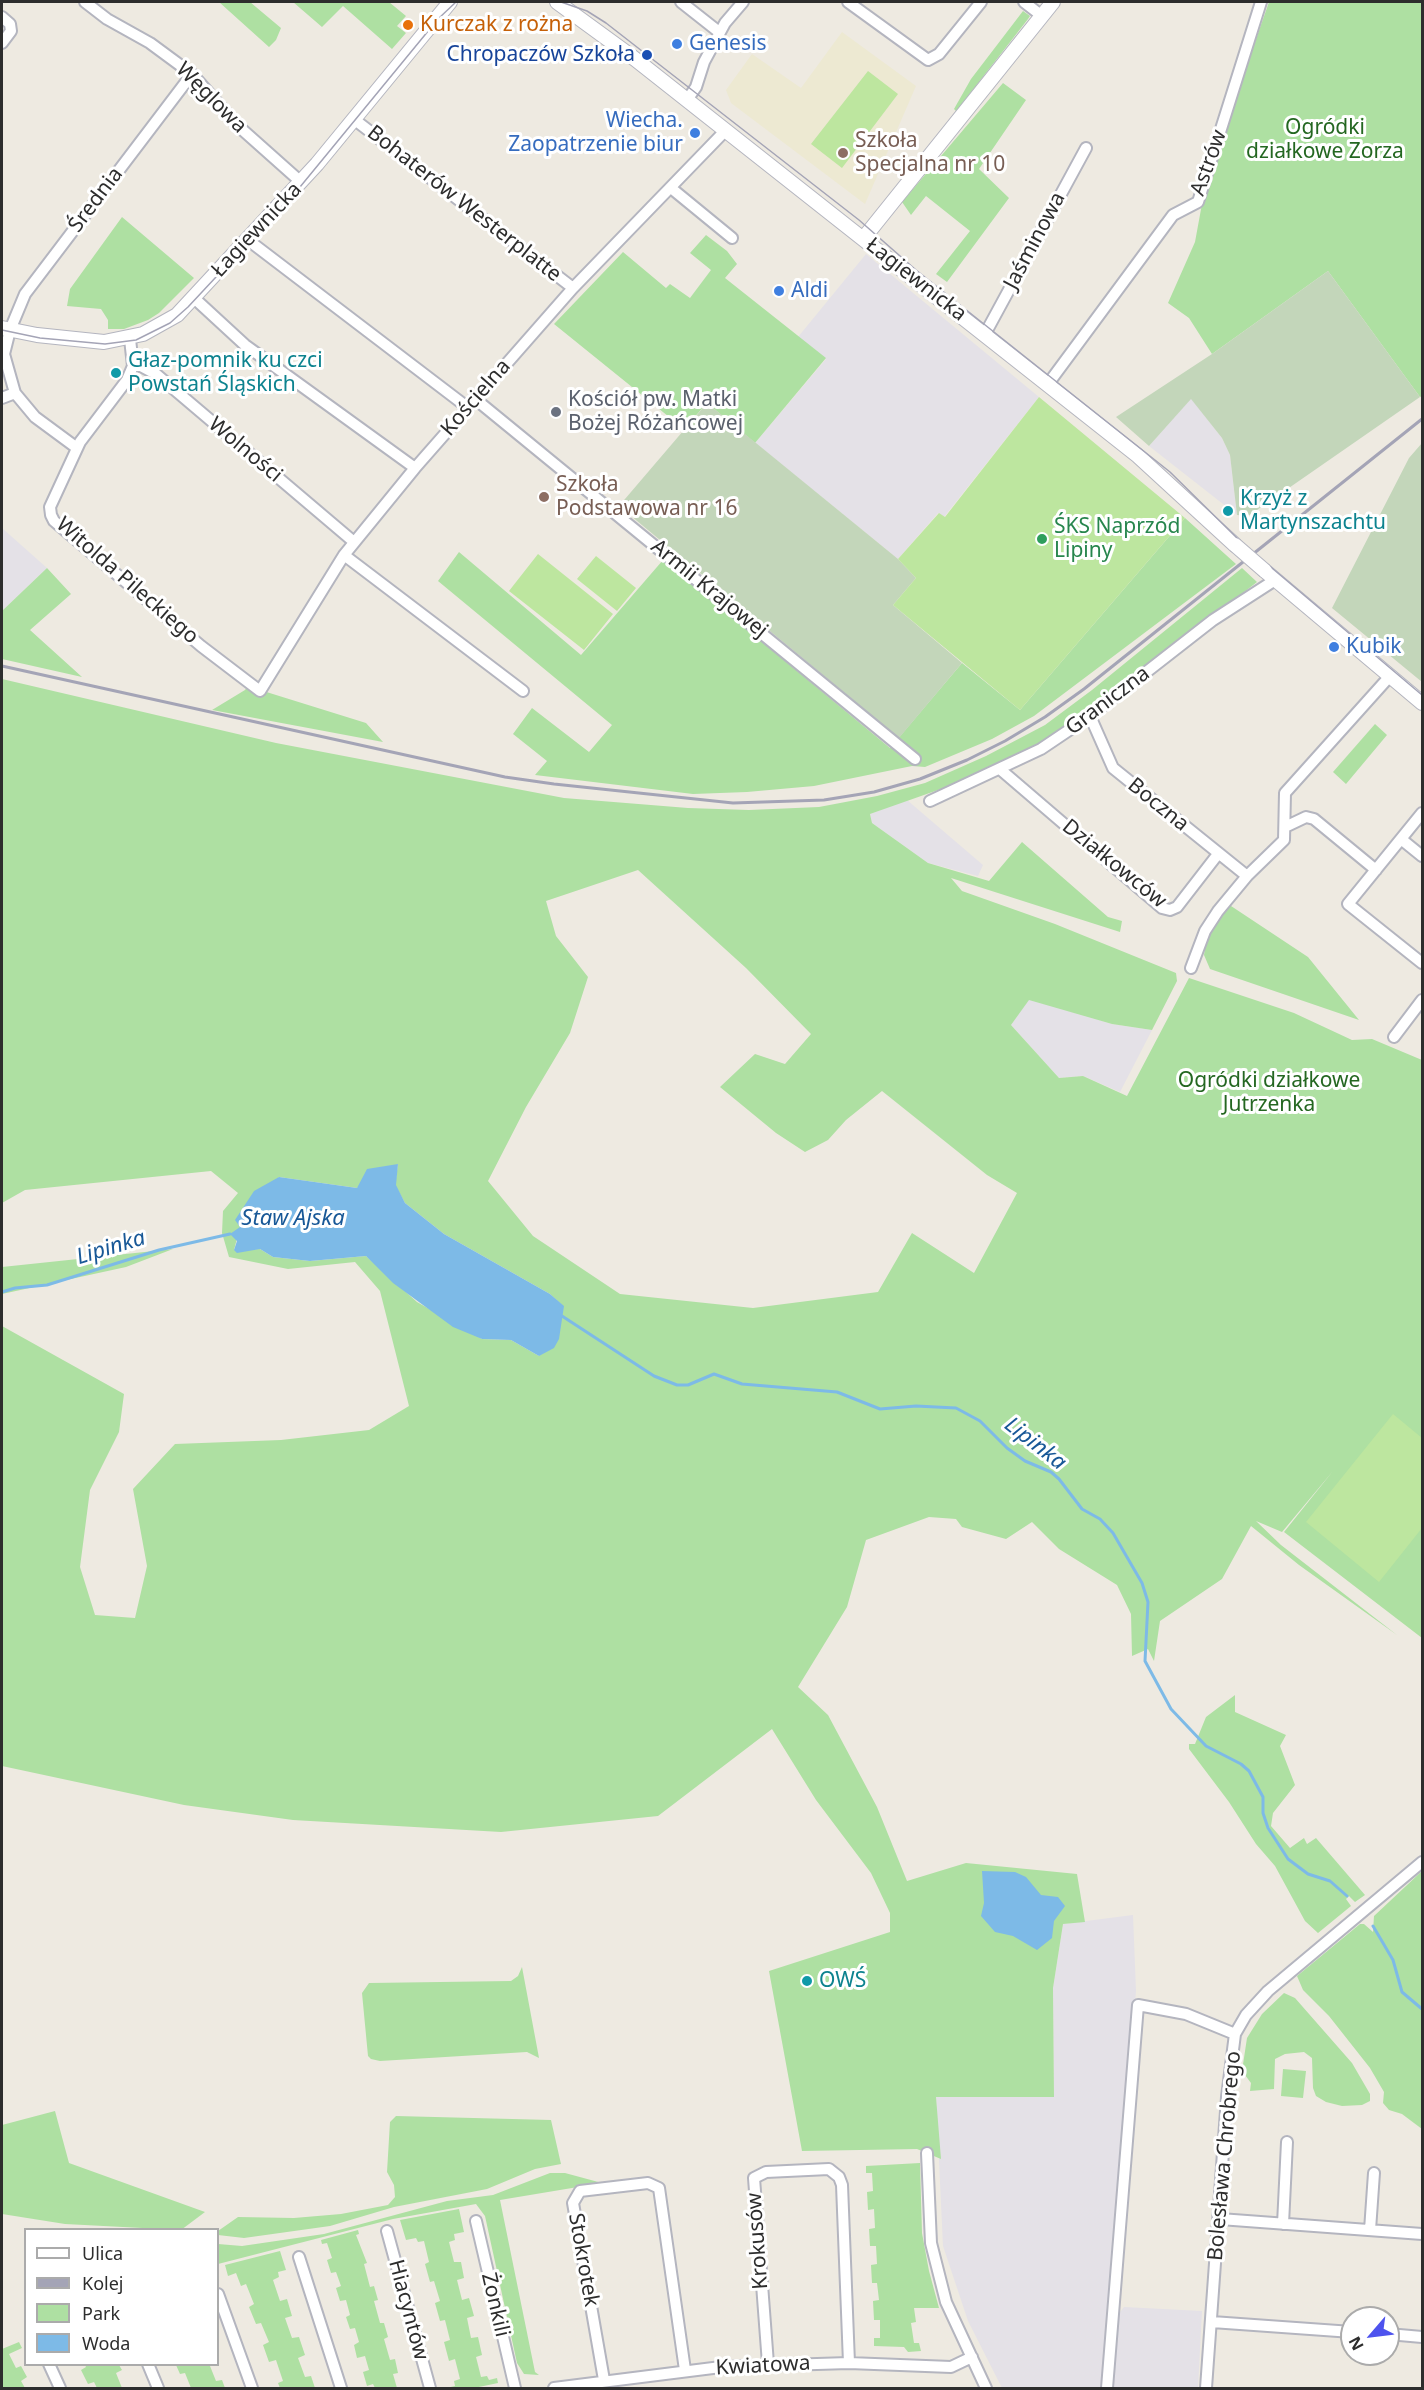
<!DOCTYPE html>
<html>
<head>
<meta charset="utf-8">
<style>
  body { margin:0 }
  #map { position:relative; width:1424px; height:2390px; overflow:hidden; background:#eeeae1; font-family:"Noto Sans",sans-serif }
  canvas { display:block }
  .frame { position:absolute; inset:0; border:3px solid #2d2d2d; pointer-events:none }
  .legend { position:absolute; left:24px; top:2228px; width:195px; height:138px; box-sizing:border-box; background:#fff; border:2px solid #ababab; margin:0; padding:8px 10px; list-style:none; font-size:18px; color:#2d2d2d }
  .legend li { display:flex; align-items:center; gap:12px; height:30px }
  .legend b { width:30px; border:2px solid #ababab }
  .north { position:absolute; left:1340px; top:2306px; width:60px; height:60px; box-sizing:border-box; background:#fff; border:2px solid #ababab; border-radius:50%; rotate:242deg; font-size:16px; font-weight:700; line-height:24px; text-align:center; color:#2d2d2d }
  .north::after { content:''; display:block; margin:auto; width:21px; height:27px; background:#4e53ee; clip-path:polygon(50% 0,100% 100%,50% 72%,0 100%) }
</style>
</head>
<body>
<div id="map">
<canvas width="1424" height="2390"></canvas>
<div class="frame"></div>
<ul class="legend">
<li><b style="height:8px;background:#fff"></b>Ulica</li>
<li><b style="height:8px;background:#a4a4b6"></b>Kolej</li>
<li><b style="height:16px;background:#aee0a2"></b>Park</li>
<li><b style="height:16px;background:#7dbae7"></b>Woda</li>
</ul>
<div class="north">N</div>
</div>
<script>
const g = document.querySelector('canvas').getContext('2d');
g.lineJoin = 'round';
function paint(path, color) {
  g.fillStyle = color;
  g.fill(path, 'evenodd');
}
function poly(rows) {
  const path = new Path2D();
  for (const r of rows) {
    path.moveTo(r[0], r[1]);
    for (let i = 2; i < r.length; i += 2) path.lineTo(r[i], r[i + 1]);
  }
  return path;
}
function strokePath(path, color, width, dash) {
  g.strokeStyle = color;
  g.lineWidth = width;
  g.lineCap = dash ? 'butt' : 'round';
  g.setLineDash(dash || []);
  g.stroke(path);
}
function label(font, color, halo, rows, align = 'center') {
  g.font = font + ' "Noto Sans",sans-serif';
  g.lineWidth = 6;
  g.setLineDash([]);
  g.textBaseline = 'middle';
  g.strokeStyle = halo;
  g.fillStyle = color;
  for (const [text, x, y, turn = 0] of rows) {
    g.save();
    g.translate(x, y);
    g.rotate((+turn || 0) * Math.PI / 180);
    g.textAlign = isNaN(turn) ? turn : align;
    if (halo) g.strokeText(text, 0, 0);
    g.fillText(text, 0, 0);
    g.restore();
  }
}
paint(poly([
  [866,254,1039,397,944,517,938,513,898,559,755,443,826,359,798,337],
  [1191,398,1222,438,1230,455,1237,515,1149,446],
  [2,528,47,568,2,611],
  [907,800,983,865,978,876,928,863,872,823,870,814],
  [1029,999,1112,1024,1152,1030,1120,1092,1083,1076,1059,1078,1011,1025],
  [1133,1915,1136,1991,1108,2328,1124,2307,1202,2311,1198,2388,1002,2388,968,2321,943,2246,936,2097,1054,2097,1053,1988,1063,1924]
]), '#e4e1e7');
paint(poly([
  [842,32,916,86,865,204,731,103,726,90,752,54,801,88]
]), '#ede9d2');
paint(poly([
  [219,2,250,2,281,28,276,40,269,47],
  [293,2,389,2,406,16,397,26,406,33,392,49,343,6,322,27],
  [1269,2,1422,2,1422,396,1420,397,1328,271,1212,354,1189,318,1168,303,1195,242,1206,182],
  [1023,11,1030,16,1028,19,961,105,956,111,954,109,971,79],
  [1003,83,1026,100,979,169,1009,198,947,282,936,274,970,231,926,196,911,215,902,202],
  [122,217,194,278,159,313,148,320,124,329,108,329,108,320,101,309,67,306,70,289],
  [706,235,727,251,737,264,725,278,826,358,755,443,707,403,684,429,554,324,623,252,666,288,670,284,690,298,711,270,690,253],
  [1185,518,1236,564,1034,716,992,739,925,767,912,766,814,786,747,792,693,794,535,775,547,761,513,734,532,708,589,752,612,725,438,581,459,552,581,655,663,560,890,748,962,663,1020,710],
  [47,568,71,594,30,630,82,677,2,659,2,611],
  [1242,568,1257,582,1111,696,1029,752,958,783,870,814,872,823,928,863,989,881,1022,842,1108,917,1122,921,1120,932,951,878,962,891,1055,924,1176,973,1177,981,1152,1030,1112,1024,1029,1000,1011,1025,1059,1078,1083,1076,1127,1096,1189,978,1294,1013,1352,1040,1372,1039,1422,1060,1422,1638,1284,1532,1333,1471,1282,1532,1256,1521,1281,1545,1397,1635,1299,1565,1251,1526,1222,1579,1160,1621,1154,1661,1148,1649,1132,1656,1131,1614,1117,1585,1059,1549,1032,1522,1006,1539,962,1527,956,1519,929,1517,866,1540,847,1607,798,1687,828,1715,877,1807,907,1881,966,1863,1077,1874,1085,1922,1063,1924,1053,1988,1054,2097,936,2097,941,2159,917,2149,802,2151,769,1971,890,1932,890,1913,871,1873,816,1800,772,1729,658,1816,501,1832,293,1820,184,1805,2,1766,2,1326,124,1394,119,1432,90,1490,80,1567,95,1615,135,1618,147,1566,133,1489,175,1444,281,1440,369,1430,409,1406,380,1291,355,1262,288,1269,229,1257,222,1233,223,1211,238,1193,211,1171,25,1190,2,1203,2,679,276,743,564,798,688,808,749,810,819,807,877,796,925,783,986,756,1045,725,1092,690],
  [638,870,746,968,811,1034,785,1064,755,1054,720,1087,776,1133,805,1152,828,1140,846,1120,882,1091,987,1175,1017,1193,974,1273,912,1233,878,1292,753,1308,620,1294,533,1236,488,1181,526,1107,570,1033,588,977,556,936,546,901],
  [398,1164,395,1185,405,1203,444,1234,550,1294,563,1306,539,1356,511,1340,482,1339,417,1302,366,1256,310,1261,273,1257,260,1249,234,1250,240,1227,279,1177,357,1188],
  [251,682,260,690,366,723,383,742,212,710,245,690],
  [1375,724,1387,735,1346,784,1333,772],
  [1228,904,1308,957,1359,1020,1210,969,1204,955,1206,942],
  [173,1249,126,1267,2,1294,2,1267],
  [1235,1695,1235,1712,1286,1735,1280,1746,1295,1785,1273,1813,1271,1826,1290,1848,1304,1838,1307,1844,1316,1838,1365,1895,1355,1902,1349,1896,1346,1899,1351,1906,1318,1933,1305,1921,1275,1866,1256,1844,1229,1802,1189,1749,1189,1744,1195,1744,1206,1717],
  [1422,1871,1422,2129,1402,2114,1389,2110,1383,2103,1384,2092,1370,2068,1329,2016,1303,1990,1297,1976,1360,1924,1364,1924,1373,1932,1374,1916],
  [522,1967,539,2058,527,2052,380,2061,371,2059,368,2056,362,1993,369,1983,511,1981,518,1976],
  [1284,1993,1295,1998,1352,2063,1370,2094,1370,2101,1362,2105,1342,2106,1326,2102,1316,2096,1313,2088,1312,2058,1304,2052,1285,2054,1275,2059,1274,2089,1250,2091,1251,2083,1242,2071,1247,2038,1262,2014],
  [1283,2069,1306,2071,1303,2098,1281,2096],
  [55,2111,69,2163,205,2212,181,2230,65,2224,2,2214,2,2125],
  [396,2116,551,2120,561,2164,535,2169,487,2189,394,2207,330,2226,244,2238,218,2235,218,2231,238,2217,294,2218,341,2214,388,2205,395,2197,394,2185,387,2172,390,2122],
  [920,2163,922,2233,929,2271,939,2308,914,2308,916,2322,911,2323,914,2343,919,2343,921,2351,908,2352,904,2347,874,2346,874,2338,880,2338,880,2320,874,2320,873,2301,879,2300,877,2283,872,2283,871,2265,877,2264,876,2246,870,2246,869,2229,875,2228,874,2209,868,2210,867,2192,873,2191,872,2173,866,2173,866,2166],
  [550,2173,565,2173,602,2183,500,2200,535,2372,539,2375,524,2374,517,2363,485,2216,476,2204,393,2219,218,2264,218,2244,242,2246,324,2234,447,2201,493,2195],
  [459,2209,464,2232,454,2234,455,2240,449,2242,454,2262,461,2262,464,2278,457,2280,462,2300,469,2298,474,2316,467,2318,471,2338,478,2337,482,2355,476,2357,481,2377,487,2376,489,2380,497,2378,498,2383,474,2388,446,2388,455,2386,454,2381,460,2379,455,2359,449,2361,444,2342,450,2340,445,2320,440,2321,435,2303,440,2301,434,2281,430,2282,425,2264,429,2262,424,2241,418,2242,416,2238,406,2240,400,2220],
  [358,2230,359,2234,356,2235,367,2263,364,2264,370,2287,374,2286,378,2300,374,2301,380,2323,384,2323,388,2337,384,2339,390,2360,395,2359,398,2373,393,2374,397,2388,375,2388,373,2384,367,2386,363,2372,369,2370,365,2356,357,2358,354,2345,359,2342,355,2328,350,2329,346,2317,350,2315,346,2300,340,2301,336,2288,341,2286,336,2272,331,2273,327,2260,332,2258,327,2243,322,2244,321,2240],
  [280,2251,286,2270,278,2272,279,2277,273,2280,280,2301,287,2299,292,2316,285,2318,292,2338,299,2337,305,2355,298,2358,305,2377,311,2376,315,2388,280,2388,278,2383,283,2381,276,2360,269,2362,263,2345,269,2342,261,2323,256,2324,249,2307,254,2304,246,2284,241,2286,236,2273,228,2276,225,2265],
  [19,2342,22,2348,9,2354,16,2368,21,2366,27,2377,21,2381,25,2388,2,2388,2,2349],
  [85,2365,119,2365,122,2370,116,2373,122,2388,97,2388,94,2382,88,2384,81,2370,86,2367],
  [176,2365,214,2365,210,2366,216,2381,222,2380,225,2388,191,2388,185,2373,180,2374]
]), '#aee0a2');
paint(poly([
  [1328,271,1420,397,1260,508,1248,516,1237,515,1230,455,1222,438,1191,399,1149,446,1116,417,1212,354],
  [707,403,898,559,916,578,893,605,962,663,899,738,619,506],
  [1422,443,1422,682,1332,608,1409,458]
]), '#c3d6ba');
paint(poly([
  [868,71,898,94,842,168,811,144],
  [1039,397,1185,518,1020,710,893,605,916,578,898,559,939,513,945,517],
  [538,554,613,614,584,650,509,591],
  [596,556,636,588,617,611,577,579],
  [1393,1414,1422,1438,1422,1528,1379,1582,1306,1522]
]), '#bde69f');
paint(poly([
  [398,1164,396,1185,405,1203,444,1234,550,1294,564,1306,559,1339,554,1348,539,1356,511,1340,482,1339,453,1327,393,1283,366,1256,310,1261,273,1257,260,1249,237,1253,234,1250,237,1241,230,1234,240,1227,235,1220,254,1191,279,1177,357,1188,367,1169],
  [982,1871,1015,1872,1026,1877,1041,1895,1058,1897,1065,1906,1054,1921,1052,1938,1037,1950,1013,1936,995,1932,981,1916,984,1903]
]), '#7dbae7');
strokePath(poly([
  [2,1292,15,1288,47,1285,159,1250,230,1234],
  [562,1316,654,1376,677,1385,688,1385,714,1374,742,1384,837,1392,880,1409,916,1406,956,1408,980,1421,1007,1448,1025,1461,1051,1472,1059,1479,1082,1509,1100,1519,1113,1533,1142,1583,1148,1602,1145,1661,1171,1709,1206,1746,1241,1764,1249,1771,1263,1797,1263,1813,1268,1828,1288,1859,1308,1874,1330,1881,1347,1896],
  [1373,1926,1393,1960,1402,1992,1422,2009]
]), '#7dbae7', 3);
const street = poly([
  [85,2,107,19,150,43,192,74,237,125,301,182],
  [681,2,719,32],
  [848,2,928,60,939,54,981,2],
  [1024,2,1042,16],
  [2,17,10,24,11,31,2,43],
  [687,100,696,87,704,62,725,23,743,2],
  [355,120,573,288],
  [671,188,732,238],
  [248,240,467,407],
  [194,298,245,345,415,468],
  [985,334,1086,148],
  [130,339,133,366,127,380,80,442,50,507,51,515,54,521,201,646,260,691,344,555,415,468,573,288,725,131],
  [133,366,141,366,156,374,354,542],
  [1048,384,1173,215,1198,202,1261,2],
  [2,398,15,393],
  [474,398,915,759],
  [77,448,35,417,15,393,4,354,10,330,25,294,192,74],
  [344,555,523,691],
  [1090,716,1113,768,1247,876],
  [1001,770,1162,908,1170,910,1177,907,1218,854],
  [930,801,1041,749,1090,716,1213,620,1275,580],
  [1422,813,1348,904,1422,963],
  [1285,827,1306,817,1314,819,1376,870],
  [1401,839,1422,856],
  [1191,968,1205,931,1218,911,1247,876,1284,840,1285,793,1390,676],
  [1394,1037,1422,1000],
  [927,2153,931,2243,946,2302,986,2388],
  [1220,2219,1422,2234],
  [476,2221,515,2388],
  [1283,2224,1287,2142],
  [1370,2230,1374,2173],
  [387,2231,430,2388],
  [299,2257,341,2388],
  [218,2294,252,2388],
  [1212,2322,1352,2332],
  [1388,2334,1422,2337],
  [49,2364,60,2388],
  [148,2364,158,2388],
  [768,2364,754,2178,766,2172,829,2169,839,2177,842,2185,849,2363],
  [604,2380,573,2203,580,2191,648,2183,659,2188,685,2370],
  [554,2388,721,2367,849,2363,951,2367,972,2357],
  [1107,2388,1138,2005,1186,2014,1235,2034],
  [1206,2388,1227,2097,1235,2034,1246,2015,1268,1991,1422,1862]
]);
const secondary = poly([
  [557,2,635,59,1138,456,1235,545],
  [863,239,1053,2],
  [2,328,37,335,104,342,143,334,177,315,317,164,450,2],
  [1265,571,1422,703]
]);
strokePath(street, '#b4b5bf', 14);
strokePath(secondary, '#b4b5bf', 16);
strokePath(street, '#fff', 10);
strokePath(secondary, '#fff', 14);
strokePath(poly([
  [561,2,587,11,606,23,859,220,916,270,1170,472,1240,541,1422,695],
  [2,330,40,338,105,344,136,340,170,323,188,307,300,187,438,19,456,2]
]), '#a4a4b6', 1.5);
strokePath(poly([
  [2,666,505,777,554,784,733,803,824,800,874,792,920,779,967,760,1005,741,1045,717,1084,689,1422,419]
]), '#a4a4b6', 3);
const secondaryBridge = poly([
  [1235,545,1265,571]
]);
strokePath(secondaryBridge, '#b4b5bf', 16, []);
strokePath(secondaryBridge, '#fff', 14);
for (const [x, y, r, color] of [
  [408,25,6,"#e8710a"],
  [677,44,6,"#3f7fe0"],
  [647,55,6,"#1a4fb4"],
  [695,133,6,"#3f7fe0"],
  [843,153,6,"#8d6e63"],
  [779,291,6,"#3f7fe0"],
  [116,373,6,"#0f9aa8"],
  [556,412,6,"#6b7280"],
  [544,497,6,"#8d6e63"],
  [1228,511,6,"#0f9aa8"],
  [1042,539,6,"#2e9e5b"],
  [1334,647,6,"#3f7fe0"],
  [807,1981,6,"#0f9aa8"]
]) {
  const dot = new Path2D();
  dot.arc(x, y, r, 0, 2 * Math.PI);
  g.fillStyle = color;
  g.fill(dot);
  strokePath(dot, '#fff', 2);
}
label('21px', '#c56008', '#fff', [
  ["Kurczak z rożna",420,25]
], 'left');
label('21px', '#366cbe', '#fff', [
  ["Genesis",689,44],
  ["Wiecha.",683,121,"right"],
  ["Zaopatrzenie biur",683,145,"right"],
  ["Aldi",791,291],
  ["Kubik",1346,647]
], 'left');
label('21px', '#164399', '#fff', [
  ["Chropaczów Szkoła",635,55]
], 'right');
label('21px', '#2d2d2d', '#fff', [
  ["Węglowa",211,98,45],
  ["Astrów",1209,163,-70],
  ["Średnia",96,200,-53],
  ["Bohaterów Westerplatte",464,204,38],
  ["Łagiewnicka",257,230,-47],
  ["Jaśminowa",1035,241,-62],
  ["Łagiewnicka",916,280,38],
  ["Kościelna",476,398,-49],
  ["Wolności",245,450,40],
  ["Witolda Pileckiego",127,581,41],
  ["Armii Krajowej",709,589,39],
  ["Graniczna",1108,701,-37],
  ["Boczna",1158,805,39],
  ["Działkowców",1114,864,39],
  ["Bolesława Chrobrego",1225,2156,-85],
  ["Krokusów",758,2241,-94],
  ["Stokrotek",583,2260,80],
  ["Żonkili",495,2305,77],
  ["Hiacyntów",408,2310,75],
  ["Kwiatowa",763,2366,-3]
]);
label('21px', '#246721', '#fff', [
  ["Ogródki",1325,128],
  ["działkowe Zorza",1325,152],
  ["Ogródki działkowe",1269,1081],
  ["Jutrzenka",1269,1105]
]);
label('21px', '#785e54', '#fff', [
  ["Szkoła",855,141],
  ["Specjalna nr 10",855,165],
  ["Szkoła",556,485],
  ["Podstawowa nr 16",556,509]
], 'left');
label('21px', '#0d838f', '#fff', [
  ["Głaz-pomnik ku czci",128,361],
  ["Powstań Śląskich",128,385],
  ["Krzyż z",1240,499],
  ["Martynszachtu",1240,523],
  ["OWŚ",819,1981]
], 'left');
label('21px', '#5b616d', '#fff', [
  ["Kościół pw. Matki",568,400],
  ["Bożej Różańcowej",568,424]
], 'left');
label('21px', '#27864d', '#fff', [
  ["ŚKS Naprzód",1054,527],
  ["Lipiny",1054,551]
], 'left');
label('italic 22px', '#185897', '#fff', [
  ["Staw Ajska",293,1219],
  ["Lipinka",111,1248,-17],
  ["Lipinka",1035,1444,38]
]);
</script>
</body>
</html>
